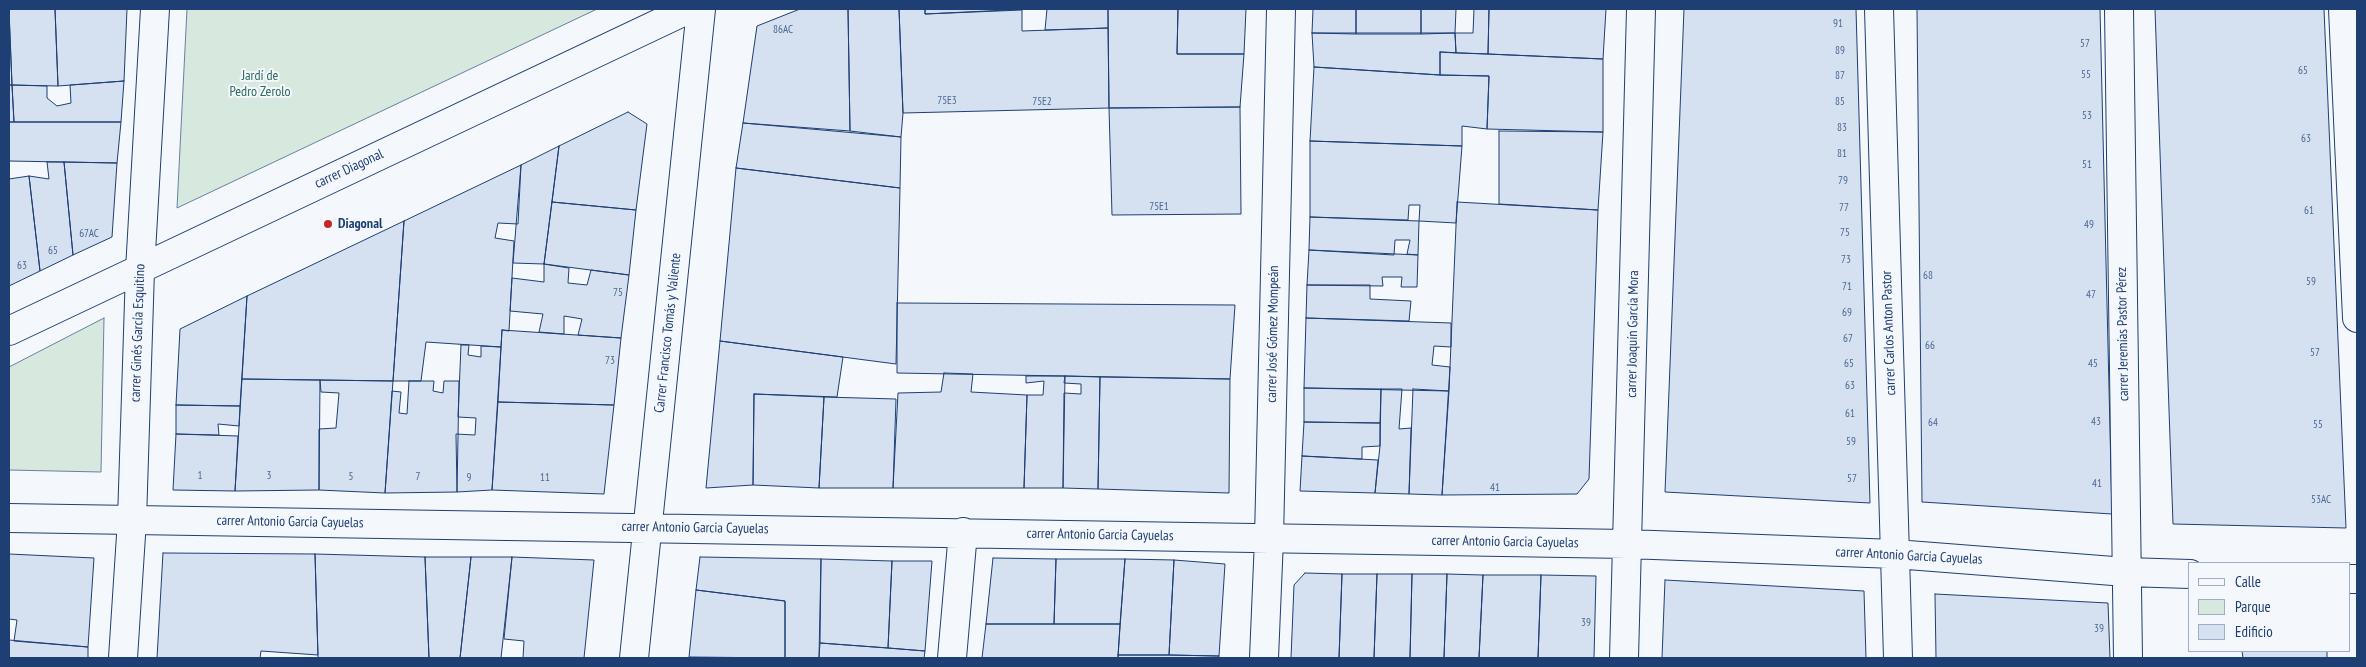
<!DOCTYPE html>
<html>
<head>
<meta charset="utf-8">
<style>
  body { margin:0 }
  #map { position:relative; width:2366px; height:667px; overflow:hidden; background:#f4f7fb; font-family:"PT Sans Narrow",sans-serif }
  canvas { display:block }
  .frame { position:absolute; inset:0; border:10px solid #1d3f73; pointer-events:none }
  .legend { position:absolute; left:2188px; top:562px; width:162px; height:90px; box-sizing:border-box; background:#f4f7fb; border:1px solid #9eadc5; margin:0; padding:6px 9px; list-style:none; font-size:15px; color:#1d3f73 }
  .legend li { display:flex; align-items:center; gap:10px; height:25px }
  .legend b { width:25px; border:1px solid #9eadc5 }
</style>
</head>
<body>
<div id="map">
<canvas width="2366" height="667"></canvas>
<div class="frame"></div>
<ul class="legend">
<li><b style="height:6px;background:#f4f7fb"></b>Calle</li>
<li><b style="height:14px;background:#d7e8df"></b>Parque</li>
<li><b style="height:14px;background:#d5e0f0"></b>Edificio</li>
</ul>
</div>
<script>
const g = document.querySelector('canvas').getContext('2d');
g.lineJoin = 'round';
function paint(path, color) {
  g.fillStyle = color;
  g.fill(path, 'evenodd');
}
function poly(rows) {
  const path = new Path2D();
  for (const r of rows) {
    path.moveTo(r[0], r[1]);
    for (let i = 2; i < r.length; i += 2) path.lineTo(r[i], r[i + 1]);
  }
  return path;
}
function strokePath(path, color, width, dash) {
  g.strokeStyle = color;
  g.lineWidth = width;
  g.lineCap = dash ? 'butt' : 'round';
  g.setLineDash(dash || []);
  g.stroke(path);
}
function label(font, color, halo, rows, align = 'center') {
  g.font = font + ' "PT Sans Narrow",sans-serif';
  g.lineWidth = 4;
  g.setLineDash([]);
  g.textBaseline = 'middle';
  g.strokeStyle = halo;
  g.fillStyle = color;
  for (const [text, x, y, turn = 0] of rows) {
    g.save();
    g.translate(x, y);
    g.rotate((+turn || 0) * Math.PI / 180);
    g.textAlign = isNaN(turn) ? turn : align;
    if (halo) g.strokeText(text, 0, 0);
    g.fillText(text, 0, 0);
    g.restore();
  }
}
const green = poly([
  [187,9,597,9,177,208,187,9],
  [104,318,101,472,9,470,9,367,104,318]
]);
paint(green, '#d7e8df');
strokePath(green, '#687fa3', 1);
const building = poly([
  [9,9,55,9,58,86,12,85,9,9],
  [55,9,127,9,124,81,58,86,55,9],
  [800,9,848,9,850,131,743,123,757,26,800,9],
  [848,9,899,9,903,113,901,137,850,131,848,9],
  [899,9,925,9,925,14,1022,10,1022,31,1108,28,1109,108,903,113,899,9],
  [925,9,1028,9,925,14,925,9],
  [1047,9,1108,9,1108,28,1045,30,1047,9],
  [1108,9,1178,9,1177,54,1244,54,1240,107,1109,108,1108,9],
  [1178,9,1246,9,1244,54,1177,54,1178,9],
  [1313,9,1356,9,1356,34,1312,33,1313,9],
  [1356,9,1421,9,1421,34,1356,34,1356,9],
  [1421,9,1456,9,1455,33,1421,34,1421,9],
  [1474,9,1489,9,1488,54,1456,53,1455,33,1473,33,1474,9],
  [1489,9,1606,9,1603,59,1488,54,1489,9],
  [1684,9,1856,9,1870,503,1665,492,1684,9],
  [1917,9,2100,9,2112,514,1922,502,1917,9],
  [2155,9,2324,9,2346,528,2173,524,2155,9],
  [9,13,12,85,9,85,9,13],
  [1312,33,1455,33,1456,53,1440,52,1440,75,1314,67,1312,33],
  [1440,52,1603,59,1603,132,1487,129,1489,76,1440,75,1440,52],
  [1314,67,1440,75,1489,76,1487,129,1462,126,1462,146,1310,141,1314,67],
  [124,81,121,122,14,122,12,85,47,86,47,98,57,106,71,103,70,85,124,81],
  [9,85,12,85,14,122,9,122,9,85],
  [1240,107,1241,214,1112,215,1109,108,1240,107],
  [628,112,647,124,636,210,552,202,559,146,628,112],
  [9,122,121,122,117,163,9,161,9,122],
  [743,123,901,137,900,188,736,168,743,123],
  [1499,131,1603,132,1598,210,1499,204,1499,131],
  [1310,141,1462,146,1456,223,1419,221,1420,205,1409,205,1408,220,1310,217,1310,141],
  [559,146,544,264,513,263,521,165,559,146],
  [47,162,64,162,73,255,40,271,29,176,49,179,47,162],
  [64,162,117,163,112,237,73,255,64,162],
  [521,165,518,224,498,223,495,238,514,241,509,331,502,330,501,347,426,342,421,381,393,381,404,221,521,165],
  [736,168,900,188,896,364,720,341,736,168],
  [29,176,40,271,9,286,9,179,29,176],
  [552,202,636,210,629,275,544,264,552,202],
  [1457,202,1598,210,1589,479,1577,494,1442,495,1450,367,1457,202],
  [1310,217,1419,221,1418,255,1407,254,1410,240,1395,240,1394,255,1309,250,1310,217],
  [404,221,393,381,242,379,247,296,404,221],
  [1309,250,1418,255,1417,287,1401,287,1402,277,1382,277,1383,286,1307,285,1309,250],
  [544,264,569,268,568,283,587,285,591,270,629,275,621,338,578,335,582,319,564,316,564,334,539,332,543,314,510,311,512,278,544,282,544,264],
  [1307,285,1370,285,1370,299,1411,301,1409,321,1306,318,1307,285],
  [247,296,240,406,176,405,180,329,247,296],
  [897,303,1235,305,1230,379,897,373,897,303],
  [1306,318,1451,323,1451,347,1434,346,1432,365,1450,367,1449,391,1304,388,1306,318],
  [502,330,621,338,614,405,498,402,502,330],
  [720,341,843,357,837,397,754,394,753,485,706,488,720,341],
  [461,345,469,345,468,355,481,357,481,346,501,347,492,490,457,492,456,434,475,435,476,418,458,417,461,345],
  [944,373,973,374,971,392,1027,395,1024,488,893,488,898,393,941,392,944,373],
  [1026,376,1065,376,1063,488,1024,488,1027,395,1043,395,1044,381,1026,383,1026,376],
  [1065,376,1100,377,1098,489,1063,488,1064,393,1081,394,1081,384,1064,383,1065,376],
  [1100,377,1230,379,1229,493,1098,489,1100,377],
  [242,379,320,380,319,490,235,491,242,379],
  [320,380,393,381,385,493,319,490,319,429,336,428,339,393,321,392,320,380],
  [409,381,434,381,433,391,443,393,444,381,459,381,457,492,385,493,392,391,401,392,399,413,407,414,409,381],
  [1304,388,1381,389,1380,423,1304,422,1304,388],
  [1381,389,1402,389,1399,429,1411,428,1409,494,1375,493,1380,446,1381,389],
  [1413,389,1449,391,1442,495,1409,494,1413,389],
  [754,394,824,397,819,488,753,485,754,394],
  [824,397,896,399,893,488,819,488,824,397],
  [498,402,614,405,604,494,492,490,498,402],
  [176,405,240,406,239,426,218,424,219,435,176,434,176,405],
  [1304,422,1380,423,1380,446,1362,447,1362,459,1302,456,1304,422],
  [176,434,238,436,235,491,173,490,176,434],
  [1302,456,1378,460,1375,493,1300,491,1302,456],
  [163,553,315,554,318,655,261,651,260,658,157,658,163,553],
  [9,554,94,558,88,647,14,641,17,620,9,619,9,554],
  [315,554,425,557,429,658,318,658,315,554],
  [425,557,471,557,460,658,429,658,425,557],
  [471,557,512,557,501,658,460,658,471,557],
  [512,557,594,560,584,658,523,658,524,641,504,639,512,557],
  [700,557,821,559,819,658,785,658,785,601,696,590,700,557],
  [993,558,1056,559,1054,624,986,624,993,558],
  [821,559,892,561,888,648,820,643,821,559],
  [1056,559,1125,559,1120,624,1054,624,1056,559],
  [1125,559,1174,560,1169,655,1118,655,1125,559],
  [1174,560,1225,564,1219,656,1169,655,1174,560],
  [892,561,932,561,925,651,888,648,892,561],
  [1305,573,1342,574,1339,658,1291,658,1294,585,1305,573],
  [1342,574,1377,574,1374,658,1339,658,1342,574],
  [1377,574,1412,574,1410,658,1374,658,1377,574],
  [1412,574,1447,574,1444,658,1410,658,1412,574],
  [1447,574,1483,575,1479,658,1444,658,1447,574],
  [1483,575,1541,575,1538,658,1479,658,1483,575],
  [1541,575,1596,576,1594,658,1538,658,1541,575],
  [1665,580,1864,591,1866,658,1662,658,1665,580],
  [696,590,785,601,785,658,689,657,696,590],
  [1935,594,2108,603,2110,658,1936,658,1935,594],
  [986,624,1120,624,1118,658,982,658,986,624],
  [9,640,88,647,88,658,9,658,9,640],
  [820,643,888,648,925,651,924,658,819,658,820,643],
  [2242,651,2327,651,2327,658,2243,658,2242,651],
  [1118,655,1169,655,1219,656,1219,658,1118,658,1118,655]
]);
paint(building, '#d5e0f0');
strokePath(building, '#1d3f73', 1);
const minor = poly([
  [1879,9,1898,658],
  [2119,9,2128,658],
  [2343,9,2357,318],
  [9,331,689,9],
  [9,518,1627,544,1895,554,2126,572,2190,574],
  [2350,579,2357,579],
  [123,658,132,520,140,270,155,9],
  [634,658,701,9],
  [952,658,963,532],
  [1264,658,1269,539,1281,9],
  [1624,658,1641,9]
]);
strokePath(minor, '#1d3f73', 30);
strokePath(minor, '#f4f7fb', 28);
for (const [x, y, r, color] of [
  [328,224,5,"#c62828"]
]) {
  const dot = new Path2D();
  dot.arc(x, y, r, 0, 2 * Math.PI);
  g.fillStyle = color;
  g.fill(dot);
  strokePath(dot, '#f4f7fb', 2);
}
label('11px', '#4b6792', null, [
  ["91",1838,24],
  ["86AC",783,30],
  ["57",2085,44],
  ["89",1840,51],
  ["65",2303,71],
  ["55",2086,75],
  ["87",1840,76],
  ["75E3",947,101],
  ["75E2",1042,102],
  ["85",1840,102],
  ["53",2087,116],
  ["83",1842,128],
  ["63",2306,139],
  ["81",1842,154],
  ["51",2087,165],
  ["79",1843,181],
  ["75E1",1159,207],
  ["77",1844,208],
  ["61",2309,211],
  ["49",2089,225],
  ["75",1845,233],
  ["67AC",89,234],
  ["65",53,251],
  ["73",1846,260],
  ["63",22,266],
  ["68",1928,276],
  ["59",2311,282],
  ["71",1847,287],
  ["75",618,293],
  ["47",2091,295],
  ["69",1847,313],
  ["67",1848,339],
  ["66",1930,346],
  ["57",2315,353],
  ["73",610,361],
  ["65",1849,364],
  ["45",2093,364],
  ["63",1850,386],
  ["61",1850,414],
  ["43",2096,422],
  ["64",1933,423],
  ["55",2318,425],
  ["59",1851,442],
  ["1",200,476],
  ["3",269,476],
  ["5",351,477],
  ["7",418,477],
  ["9",469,478],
  ["11",545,478],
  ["57",1852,479],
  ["41",2097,484],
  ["41",1495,488],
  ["53AC",2321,500],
  ["39",1586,623],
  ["39",2099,629]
]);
label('14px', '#2c6c60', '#f4f7fb', [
  ["Jardí de",260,76],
  ["Pedro Zerolo",260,92]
]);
label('14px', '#1d3f73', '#f4f7fb', [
  ["carrer Diagonal",349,169,-25],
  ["carrer Ginés García Esquitino",138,333,-88],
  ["Carrer Francisco Tomás y Valiente",668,333,-84],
  ["carrer Carlos Anton Pastor",1889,333,-92],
  ["carrer José Gómez Mompeán",1273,334,-89],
  ["carrer Joaquín García Mora",1633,334,-89],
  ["carrer Jeremías Pastor Pérez",2123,334,-91],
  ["carrer Antonio Garcia Cayuelas",290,522,1],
  ["carrer Antonio Garcia Cayuelas",695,528,1],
  ["carrer Antonio Garcia Cayuelas",1100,535,1],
  ["carrer Antonio Garcia Cayuelas",1505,542,1],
  ["carrer Antonio Garcia Cayuelas",1909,556,3]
]);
label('bold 14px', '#1d3f73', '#f4f7fb', [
  ["Diagonal",338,224]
], 'left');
</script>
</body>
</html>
